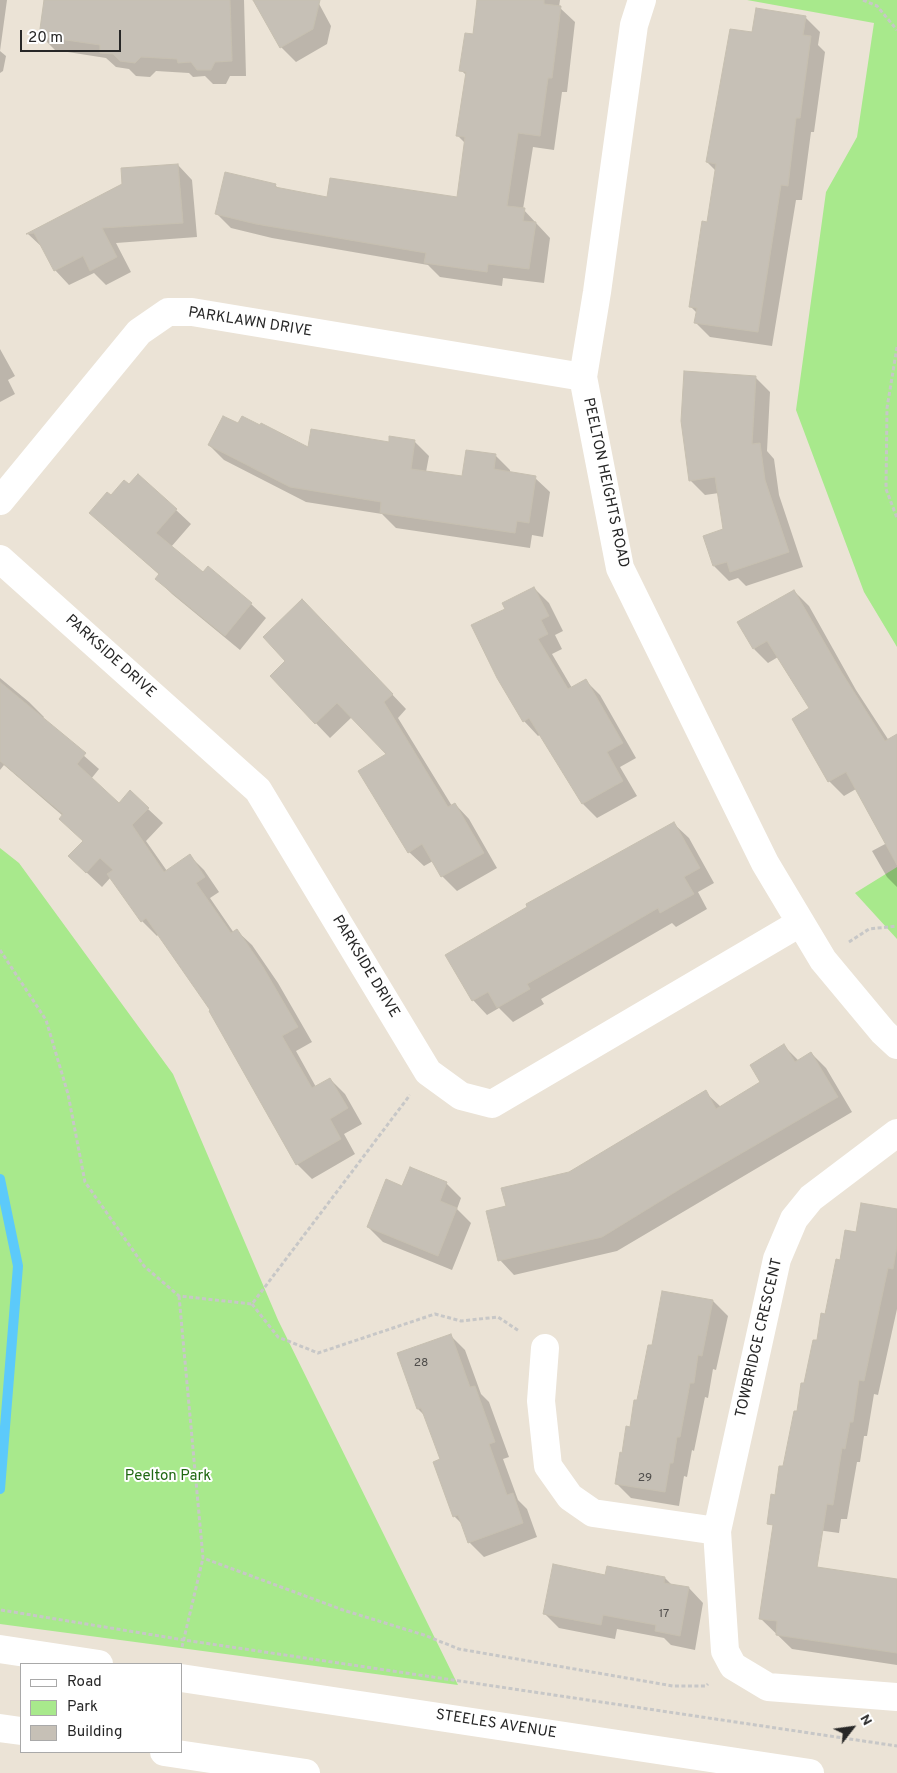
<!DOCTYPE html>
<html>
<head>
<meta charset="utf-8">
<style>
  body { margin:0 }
  #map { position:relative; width:897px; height:1773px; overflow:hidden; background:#ebe3d6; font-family:Overpass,sans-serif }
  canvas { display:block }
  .legend { position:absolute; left:20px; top:1663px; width:162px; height:90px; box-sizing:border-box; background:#fff; border:1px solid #a9a9a9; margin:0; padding:6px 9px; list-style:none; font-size:15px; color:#272727 }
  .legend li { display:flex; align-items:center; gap:10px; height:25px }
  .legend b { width:25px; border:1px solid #a9a9a9 }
  .north { position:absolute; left:827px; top:1703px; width:50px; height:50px; -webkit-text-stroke:4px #fff; paint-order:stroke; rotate:60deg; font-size:14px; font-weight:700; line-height:20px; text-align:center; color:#272727 }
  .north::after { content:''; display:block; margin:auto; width:18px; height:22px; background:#272727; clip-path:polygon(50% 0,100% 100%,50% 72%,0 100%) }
  .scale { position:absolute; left:20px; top:30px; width:101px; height:22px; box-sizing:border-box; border:2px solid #272727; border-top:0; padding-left:6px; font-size:15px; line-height:18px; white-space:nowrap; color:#272727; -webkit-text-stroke:4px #fff; paint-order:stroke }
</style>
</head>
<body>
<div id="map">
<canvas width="897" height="1773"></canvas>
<ul class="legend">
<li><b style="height:6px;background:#fff"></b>Road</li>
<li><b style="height:14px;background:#a8e98c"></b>Park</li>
<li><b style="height:14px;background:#c6c0b6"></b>Building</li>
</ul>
<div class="north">N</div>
<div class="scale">20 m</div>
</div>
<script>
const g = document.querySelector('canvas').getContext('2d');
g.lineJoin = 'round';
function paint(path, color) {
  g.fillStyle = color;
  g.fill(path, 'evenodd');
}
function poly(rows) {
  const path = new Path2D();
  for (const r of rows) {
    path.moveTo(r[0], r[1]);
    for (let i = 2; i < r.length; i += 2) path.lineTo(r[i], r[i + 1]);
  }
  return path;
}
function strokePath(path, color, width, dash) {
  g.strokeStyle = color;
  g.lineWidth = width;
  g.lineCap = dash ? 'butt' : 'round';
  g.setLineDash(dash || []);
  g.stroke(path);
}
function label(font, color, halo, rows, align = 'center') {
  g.font = font + ' Overpass,sans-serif';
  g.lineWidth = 4;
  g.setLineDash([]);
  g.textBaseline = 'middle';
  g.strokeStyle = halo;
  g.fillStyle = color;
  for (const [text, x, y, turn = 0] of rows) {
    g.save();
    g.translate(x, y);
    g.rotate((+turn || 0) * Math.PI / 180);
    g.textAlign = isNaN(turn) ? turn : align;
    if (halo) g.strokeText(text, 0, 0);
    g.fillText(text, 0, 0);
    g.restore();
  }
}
paint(poly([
  [747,0,897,0,897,647,864,592,796,410,826,192,857,137,874,23],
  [0,848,19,863,173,1074,278,1320,458,1685,0,1624],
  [897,867,897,939,855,893]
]), '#a8e98c');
paint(poly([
  [0,0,7,0,0,51,6,56,3,71,0,73],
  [45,0,244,0,246,76,230,76,226,84,213,84,205,76,193,77,189,73,156,71,150,77,136,76,129,69,116,67,106,58,55,50,40,35],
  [254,0,317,0,331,26,327,44,296,62,281,47],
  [478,0,560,0,559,7,575,22,567,92,562,92,554,150,533,147,523,209,550,238,544,283,503,278,502,286,440,277,428,265,272,238,231,228,217,214,275,185,279,189,328,199,458,199,465,143,458,136,467,76,461,70,474,35],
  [805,17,820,32,818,45,825,52,814,132,811,132,802,200,796,200,772,346,710,337,696,323,697,313,690,306,708,224,716,171,707,162],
  [178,165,192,180,197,237,116,243,131,272,106,285,94,273,69,285,55,270,43,248,28,234,123,184],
  [0,349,15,376,8,380,15,394,0,402],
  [755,377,770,392,767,451,774,459,779,495,803,567,746,586,738,578,729,581,714,566,704,537,724,530,719,493,705,495,690,480],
  [238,425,309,449,414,441,429,456,426,472,463,477,496,456,510,470,510,473,535,478,550,492,543,537,532,535,530,548,396,528,382,514,306,502,224,460,209,445],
  [129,486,176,510,191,524,171,547,203,574,251,604,266,618,240,650,172,594,157,579,160,575,91,513],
  [534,588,549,603,563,631,555,635,562,649,552,654,572,688,585,680,600,695,636,758,620,767,637,796,597,818,583,804,541,734,538,736,524,721,507,610],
  [794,591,809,606,856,690,897,753,897,887,887,877,872,851,887,843,856,789,844,796,829,781,793,720,811,709,778,657,768,663,754,649],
  [317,615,406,709,398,718,452,806,455,804,469,819,497,868,457,891,442,876,433,861,424,866,409,852,388,754,352,717,330,738,271,676,287,661],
  [0,678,29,702,44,717,42,719,99,769,91,779,119,805,148,809,163,823,146,841,167,871,190,856,204,870,219,892,210,898,234,933,237,931,252,945,278,983,312,1042,296,1051,316,1087,330,1079,345,1094,362,1124,344,1134,355,1154,312,1179,297,1164,212,1011,159,934,157,936,142,921,111,877,102,887,85,871,84,842,63,816,4,765,0,770],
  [674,824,689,838,714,883,698,892,707,909,676,927,672,923,541,999,544,1004,513,1022,499,1008,487,1015,473,1000],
  [784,1046,799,1061,811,1053,826,1068,852,1112,617,1251,514,1275,500,1260,508,1207,570,1173,705,1092,721,1107,761,1083],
  [446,1183,461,1198,457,1209,471,1223,452,1270,383,1242,368,1227,403,1187],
  [897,1210,897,1309,878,1395,874,1394,867,1436,864,1436,860,1462,857,1462,847,1519,841,1519,839,1533,788,1526,784,1468,841,1261,857,1234],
  [713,1301,728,1316,716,1370,713,1369,708,1398,705,1397,694,1451,692,1450,687,1477,684,1476,679,1506,631,1498,616,1483,653,1347],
  [450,1335,465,1350,481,1394,489,1402,509,1457,503,1459,518,1500,527,1509,537,1537,484,1557,469,1542,463,1525,454,1516,441,1460,425,1416,418,1409],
  [608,1567,665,1578,672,1585,689,1588,703,1603,695,1650,671,1645,664,1638,617,1629,615,1639,559,1628,545,1614,606,1576],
  [897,1581,897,1665,792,1649,760,1618]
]), '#0003');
strokePath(poly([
  [0,1179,18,1266,0,1489]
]), '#5ccafa', 10);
const building = poly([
  [44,0,230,0,232,61,215,62,211,70,197,70,191,62,178,63,177,59,141,57,135,63,120,61,113,54,100,53,100,45,39,36,44,0],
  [253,0,320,0,313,29,280,48,253,0],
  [477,0,544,0,544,4,561,6,552,78,548,78,540,136,518,133,507,206,525,208,523,221,536,222,529,269,488,264,487,272,424,263,426,253,256,224,215,214,225,172,276,184,275,187,327,197,330,178,457,197,465,137,456,136,466,72,459,71,465,33,473,34,477,0],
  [756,8,806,16,803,35,811,36,800,118,796,118,788,186,781,185,758,332,694,323,697,308,689,307,702,221,707,222,716,164,706,162,730,29,752,32,756,8],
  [178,164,183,223,102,228,117,257,90,271,83,256,54,271,34,233,26,234,122,184,121,168,178,164],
  [684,371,756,376,752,444,760,443,765,480,789,552,730,572,727,562,713,566,703,536,723,529,715,477,689,481,681,421,684,371],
  [223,416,238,423,242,416,260,425,261,423,308,447,311,429,389,442,389,436,415,440,411,469,462,476,466,450,496,454,494,469,536,476,529,523,517,521,515,533,380,513,381,502,290,487,208,445,223,416],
  [138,474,177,509,156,533,203,572,208,566,252,603,225,636,155,579,159,574,89,513,107,492,111,495,124,480,129,484,138,474],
  [534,587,549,616,541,620,548,634,538,639,568,689,586,679,623,743,607,752,623,781,582,804,529,718,523,722,497,678,471,625,505,609,502,603,534,587],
  [794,590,842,673,885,741,897,734,897,865,846,772,828,782,792,719,809,708,767,641,753,649,737,622,794,590],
  [302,599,393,694,384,702,448,807,455,803,484,853,441,877,422,844,408,853,358,771,386,754,337,703,315,724,270,676,285,661,263,637,302,599],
  [0,682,86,753,77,764,119,803,130,790,149,808,132,825,164,872,190,854,205,877,196,883,231,933,237,929,263,967,298,1027,282,1036,312,1088,330,1078,348,1108,330,1119,341,1139,296,1165,209,1011,210,1010,146,918,141,922,107,874,113,870,100,858,86,873,68,856,83,841,59,819,63,814,0,761,0,682],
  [674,822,700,868,684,877,694,894,660,913,658,908,583,952,527,984,530,989,497,1008,488,992,472,1001,445,955,527,907,526,904,674,822],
  [784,1044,795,1062,811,1052,838,1097,680,1189,602,1237,498,1261,486,1211,506,1206,501,1188,569,1172,706,1090,716,1109,760,1082,750,1065,784,1044],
  [410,1167,447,1182,440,1201,457,1208,438,1256,367,1227,386,1179,402,1186,410,1167],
  [861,1203,897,1209,897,1246,893,1269,888,1268,864,1381,859,1380,853,1422,850,1422,845,1449,842,1448,833,1505,827,1504,817,1567,897,1579,897,1653,776,1635,777,1621,759,1619,773,1525,767,1524,771,1494,775,1495,779,1466,783,1466,794,1411,797,1411,801,1383,804,1383,813,1340,817,1340,821,1313,825,1314,836,1259,840,1260,845,1230,856,1232,861,1203],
  [662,1291,713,1300,702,1356,698,1355,694,1383,690,1383,680,1437,677,1437,673,1463,670,1463,665,1492,615,1484,620,1452,622,1453,626,1426,630,1427,634,1400,637,1400,648,1345,652,1345,662,1291],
  [451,1334,470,1387,475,1386,495,1442,489,1444,507,1495,513,1493,523,1523,468,1543,458,1515,453,1517,433,1462,440,1459,421,1408,417,1409,397,1353,451,1334],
  [553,1564,605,1575,607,1566,665,1577,664,1583,689,1587,680,1636,655,1631,656,1625,603,1615,601,1625,543,1614,553,1564]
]);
paint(building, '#c6c0b6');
strokePath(building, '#c6bfb0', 1);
strokePath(poly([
  [863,0,877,6,897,30],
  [897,347,887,408,886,489,897,518],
  [849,942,869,929,897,926],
  [0,950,46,1020,68,1094,85,1182,144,1266,179,1296,252,1304,410,1095],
  [179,1296,203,1558,343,1610,424,1635,459,1649,673,1686,706,1686,708,1684],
  [252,1304,278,1337,318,1353,435,1314,461,1321,498,1317,519,1331],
  [1,1610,184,1640,897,1746],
  [182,1647,203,1558]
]), '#c7c7c7', 3, [4, 2.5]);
strokePath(poly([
  [642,0,634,25,597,292,583,377,620,568,765,863,823,960,883,1032,897,1045],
  [0,501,139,332,168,312,192,312,583,377],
  [0,559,258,790,428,1072,461,1096,492,1104,800,923],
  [897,1133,811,1198,794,1219,777,1259,717,1531,725,1651,733,1666,768,1687,897,1697],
  [545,1348,541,1401,548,1466,570,1497,593,1513,717,1531]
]), '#fff', 28);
strokePath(poly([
  [0,1649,99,1664],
  [181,1678,810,1773],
  [0,1728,21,1731],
  [164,1752,306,1773]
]), '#fff', 28);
label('12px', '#4f4d4b', null, [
  ["28",421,1364],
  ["29",645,1479],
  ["17",664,1615]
]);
label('15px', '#272727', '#fff', [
  ["PARKLAWN DRIVE",250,323,9],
  ["PEELTON HEIGHTS ROAD",605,483,78],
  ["PARKSIDE DRIVE",110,657,42],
  ["PARKSIDE DRIVE",365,967,59],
  ["TOWBRIDGE CRESCENT",760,1338,-77],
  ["STEELES AVENUE",496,1725,9]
]);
label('15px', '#206812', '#fff', [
  ["Peelton Park",168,1477]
]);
</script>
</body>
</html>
